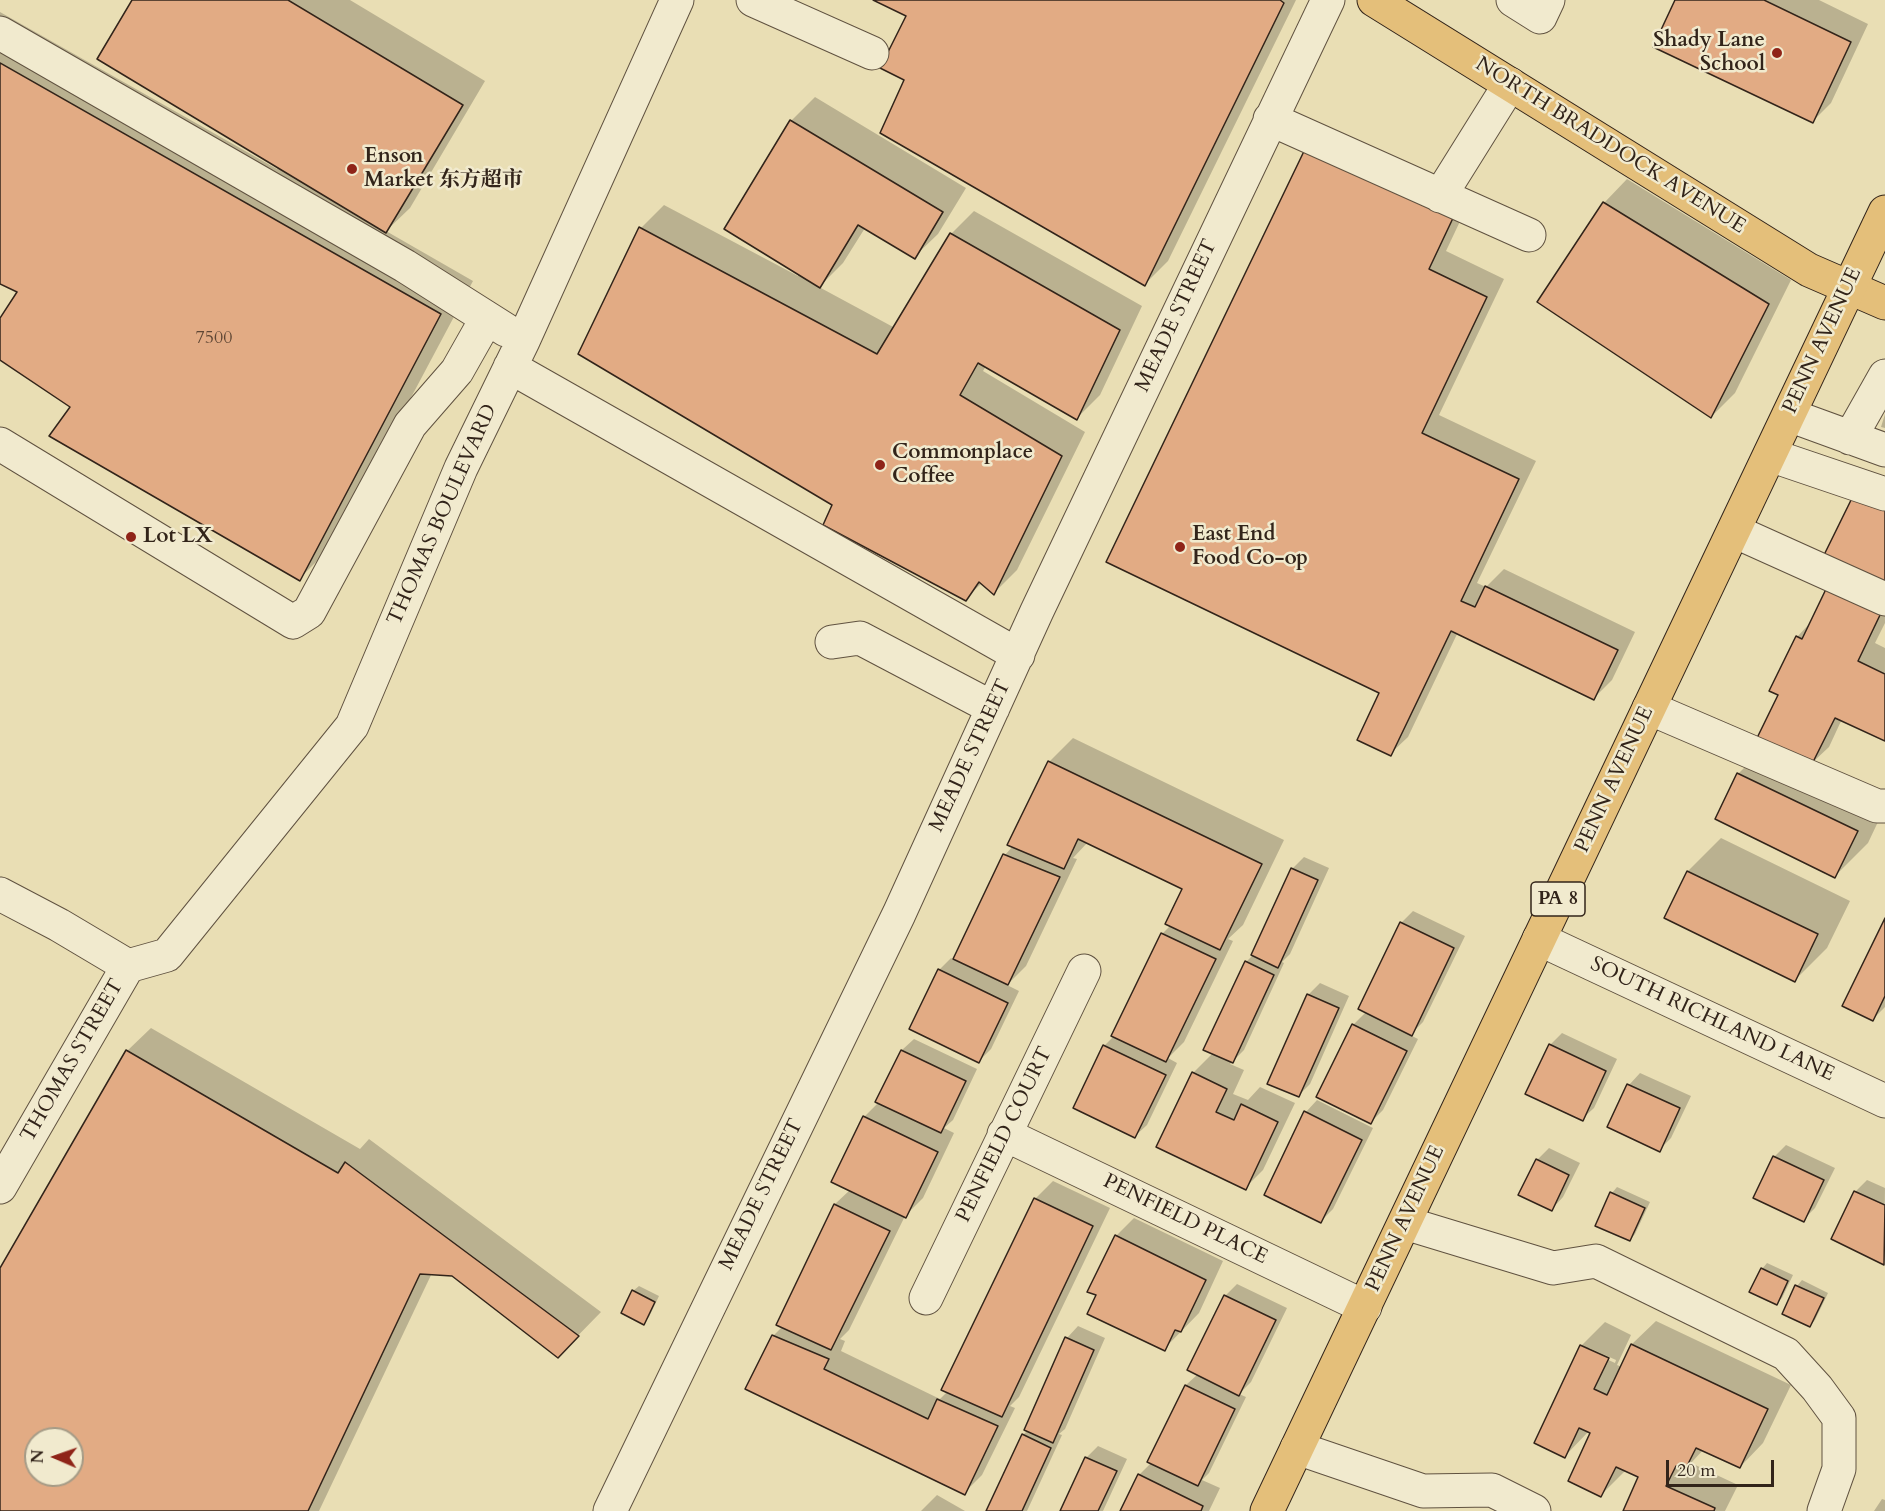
<!DOCTYPE html>
<html>
<head>
<meta charset="utf-8">
<style>
  body { margin:0 }
  #map { position:relative; width:1885px; height:1511px; overflow:hidden; background:#e9deb4; font-family:Cardo,serif }
  canvas { display:block }
  .north { position:absolute; left:24px; top:1427px; width:60px; height:60px; box-sizing:border-box; background:#f1eace; border:2px solid #a59b86; border-radius:50%; rotate:272deg; font-size:16px; font-weight:700; line-height:24px; text-align:center; color:#32241a }
  .north::after { content:''; display:block; margin:auto; width:21px; height:27px; background:#8f2418; clip-path:polygon(50% 0,100% 100%,50% 72%,0 100%) }
  .scale { position:absolute; left:1666px; top:1460px; width:108px; height:27px; box-sizing:border-box; border:3px solid #32241a; border-top:0; padding-left:8px; font-size:18px; line-height:21px; white-space:nowrap; color:#32241a; -webkit-text-stroke:4px #f1eace; paint-order:stroke }
</style>
</head>
<body>
<div id="map">
<canvas width="1885" height="1511"></canvas>
<div class="north">N</div>
<div class="scale">20 m</div>
</div>
<script>
const g = document.querySelector('canvas').getContext('2d');
g.lineJoin = 'round';
function paint(path, color) {
  g.fillStyle = color;
  g.fill(path, 'evenodd');
}
function poly(rows) {
  const path = new Path2D();
  for (const r of rows) {
    path.moveTo(r[0], r[1]);
    for (let i = 2; i < r.length; i += 2) path.lineTo(r[i], r[i + 1]);
  }
  return path;
}
function strokePath(path, color, width, dash) {
  g.strokeStyle = color;
  g.lineWidth = width;
  g.lineCap = dash ? 'butt' : 'round';
  g.setLineDash(dash || []);
  g.stroke(path);
}
function label(font, color, halo, rows, align = 'center') {
  g.font = font + ' Cardo,"Noto Serif SC",serif';
  g.lineWidth = 5;
  g.setLineDash([]);
  g.textBaseline = 'middle';
  g.strokeStyle = halo;
  g.fillStyle = color;
  for (const [text, x, y, turn = 0] of rows) {
    g.save();
    g.translate(x, y);
    g.rotate((+turn || 0) * Math.PI / 180);
    g.textAlign = isNaN(turn) ? turn : align;
    if (halo) g.strokeText(text, 0, 0);
    g.fillText(text, 0, 0);
    g.restore();
  }
}
paint(poly([
  [134,0,350,0,485,81,410,208,386,231,473,281,332,546,299,579,72,407,0,358,0,321,19,292,0,282,0,12,277,169,279,167],
  [877,0,1296,0,1168,261,1145,284,908,15],
  [1677,0,1819,0,1868,24,1831,103,1813,121],
  [815,97,966,188,938,234,914,257,865,228,843,263,819,287,895,328,951,234,974,211,1142,306,1100,395,1077,418,986,366,983,371,1085,432,1017,570,994,593,982,583,965,599,834,504,641,228,664,205,798,276,791,121],
  [1308,146,1471,198,1446,251,1504,279,1439,415,1536,461,1477,583,1486,587,1504,569,1635,632,1612,680,1594,698,1458,632,1408,737,1390,754],
  [1627,179,1791,280,1735,393,1711,417,1604,203],
  [1885,414,1885,428,1881,427],
  [1885,585,1885,623,1875,643,1885,648,1885,740,1842,719,1829,747,1814,761,1885,807,1868,843,1835,876,1717,818,1739,773,1768,744,1779,694,1797,637,1811,622],
  [1073,738,1284,840,1243,925,1228,939,1233,941,1184,1042,1168,1058,1177,1063,1147,1125,1135,1136,1075,1107,1104,1046,1114,1036,1162,934,1171,925,1184,888,1088,842,1073,858,1077,859,1026,966,1007,985,1019,991,991,1049,979,1061,939,970,951,958,954,960,1005,855,1013,846,1049,762],
  [1721,838,1850,901,1827,948,1794,981,1666,918,1688,871],
  [1304,857,1329,868,1290,954,1282,962,1284,963,1244,1050,1230,1064,1244,1070,1233,1094,1248,1100,1260,1087,1295,1103,1263,1170,1245,1188,1158,1147,1193,1073,1213,1053,1246,962,1252,956,1292,869],
  [1413,911,1465,936,1423,1022,1410,1035,1418,1039,1383,1110,1371,1122,1353,1025,1366,1012,1360,1009,1401,923],
  [1885,922,1885,1007,1873,1019],
  [1320,983,1349,996,1310,1084,1298,1096,1308,995],
  [151,1028,360,1149,369,1139,601,1312,558,1356,453,1274,432,1273,319,1511,0,1511,0,1271,127,1051],
  [36,1439,72,1439,72,1475,36,1475],
  [1562,1033,1617,1059,1594,1108,1582,1119,1550,1045],
  [914,1039,977,1069,953,1120,944,1128,954,1133,923,1198,905,1216,849,1330,840,1339,845,1341,841,1351,940,1399,948,1391,943,1389,1035,1199,1053,1181,1110,1208,1019,1397,1010,1406,1015,1408,982,1475,964,1493,773,1336,782,1327,778,1324,835,1204,850,1190,864,1117,879,1102,877,1101,902,1050],
  [1640,1073,1691,1096,1671,1138,1659,1150,1609,1126,1629,1085],
  [1317,1100,1373,1128,1333,1209,1321,1221,1306,1112],
  [1786,1145,1835,1168,1815,1208,1803,1220,1774,1157],
  [1549,1148,1580,1163,1563,1197,1552,1209,1537,1160],
  [1867,1180,1885,1188,1884,1263,1855,1192],
  [1617,1187,1650,1202,1635,1234,1630,1240,1612,1193],
  [1134,1218,1223,1261,1199,1313,1164,1349,1098,1295,1116,1236],
  [1767,1263,1793,1275,1782,1298,1776,1303,1762,1269],
  [1802,1280,1828,1293,1815,1320,1810,1326,1797,1286],
  [1237,1284,1287,1308,1251,1382,1239,1394,1246,1397,1209,1473,1202,1480,1220,1488,1209,1511,1121,1511,1139,1475,1152,1462,1186,1385,1198,1374,1225,1296],
  [639,1286,659,1296,649,1317,643,1323,633,1291],
  [1656,1321,1791,1385,1763,1443,1740,1467,1704,1449,1691,1463,1738,1485,1725,1511,1626,1511,1640,1476,1626,1470,1601,1495,1592,1432,1589,1431,1565,1456,1581,1346,1605,1322,1631,1335,1617,1365,1622,1367,1632,1344],
  [1589,1348,1616,1360,1615,1363,1589,1351],
  [1078,1326,1105,1338,1065,1429,1059,1434,1062,1435,1027,1511,988,1511,1023,1435,1028,1430,1026,1429,1067,1338],
  [1098,1446,1127,1459,1103,1511,1061,1511,1086,1458],
  [937,1495,965,1511,921,1511],
  [1882,1499,1885,1500,1885,1511,1874,1511]
]), '#0003');
const building = poly([
  [132,0,288,0,463,105,386,233,97,59,132,0],
  [873,0,1280,0,1284,3,1145,286,880,133,904,80,880,68,906,16,873,0],
  [1675,0,1764,0,1851,42,1813,123,1653,47,1675,0],
  [0,63,441,314,300,581,49,436,70,407,0,360,0,318,17,292,0,284,0,63],
  [790,120,943,212,915,259,858,225,820,288,724,229,790,120],
  [1307,145,1454,216,1429,269,1487,297,1422,433,1519,479,1461,601,1475,607,1485,586,1618,650,1594,700,1451,631,1391,756,1357,740,1379,693,1106,562,1307,145],
  [1603,202,1769,304,1711,418,1537,302,1603,202],
  [639,227,877,354,950,233,1120,330,1077,420,978,363,960,395,1062,456,994,595,979,582,966,601,823,525,832,505,578,354,639,227],
  [1855,492,1885,506,1885,587,1823,557,1855,492],
  [1827,587,1881,613,1858,661,1885,674,1885,741,1835,718,1811,766,1756,740,1778,695,1769,691,1796,636,1802,639,1827,587],
  [1048,761,1262,864,1220,950,1165,924,1182,889,1078,839,1064,869,1007,845,1048,761],
  [1737,773,1858,831,1835,878,1715,819,1737,773],
  [1003,854,1060,877,1008,985,953,959,1003,854],
  [1291,868,1318,880,1278,968,1251,955,1291,868],
  [1687,871,1818,934,1795,982,1664,918,1687,871],
  [1885,918,1885,996,1873,1021,1842,1006,1885,918],
  [1400,922,1454,948,1412,1036,1358,1009,1400,922],
  [1161,933,1216,959,1166,1062,1111,1036,1161,933],
  [1245,961,1274,975,1233,1063,1203,1050,1245,961],
  [938,969,1008,1003,979,1063,909,1029,938,969],
  [1307,994,1339,1008,1299,1097,1267,1084,1307,994],
  [1352,1024,1407,1051,1371,1124,1316,1097,1352,1024],
  [1549,1044,1606,1071,1583,1121,1525,1094,1549,1044],
  [1103,1045,1166,1075,1135,1138,1073,1108,1103,1045],
  [126,1050,338,1173,345,1162,579,1336,558,1358,452,1276,420,1274,308,1511,0,1511,0,1268,126,1050],
  [36,1439,72,1439,72,1475,36,1475,36,1439],
  [901,1050,966,1081,941,1133,875,1102,901,1050],
  [1192,1072,1227,1089,1216,1112,1234,1120,1241,1104,1278,1122,1246,1190,1156,1147,1192,1072],
  [1627,1084,1680,1108,1660,1152,1607,1127,1627,1084],
  [1304,1111,1362,1140,1321,1223,1264,1195,1304,1111],
  [863,1116,938,1152,906,1218,831,1182,863,1116],
  [1773,1156,1824,1180,1804,1222,1753,1198,1773,1156],
  [1536,1159,1569,1175,1552,1211,1518,1195,1536,1159],
  [1854,1191,1885,1205,1884,1265,1831,1239,1854,1191],
  [1610,1192,1645,1208,1630,1241,1595,1226,1610,1192],
  [1034,1198,1093,1226,1002,1417,941,1390,1034,1198],
  [834,1204,890,1231,831,1350,776,1325,834,1204],
  [1115,1235,1206,1280,1181,1332,1175,1330,1165,1351,1087,1314,1096,1295,1087,1292,1115,1235],
  [1761,1268,1788,1281,1777,1305,1749,1292,1761,1268],
  [1795,1285,1824,1298,1810,1327,1782,1314,1795,1285],
  [632,1290,655,1302,644,1325,621,1313,632,1290],
  [1224,1295,1276,1320,1239,1396,1187,1370,1224,1295],
  [772,1335,829,1359,824,1369,928,1419,937,1399,998,1426,965,1495,745,1389,772,1335],
  [1065,1337,1094,1350,1053,1443,1024,1430,1065,1337],
  [1631,1344,1768,1409,1740,1468,1696,1448,1685,1470,1676,1466,1666,1486,1715,1508,1714,1511,1623,1511,1638,1477,1616,1467,1601,1497,1568,1481,1590,1433,1579,1428,1565,1458,1534,1443,1580,1345,1609,1358,1594,1389,1607,1395,1631,1344],
  [1185,1385,1235,1409,1198,1486,1147,1462,1185,1385],
  [1022,1434,1051,1448,1022,1511,986,1511,1022,1434],
  [1085,1457,1117,1471,1098,1511,1060,1511,1085,1457],
  [1138,1474,1203,1506,1201,1511,1120,1511,1138,1474]
]);
paint(building, '#e2ab84');
strokePath(building, '#32241a', 1.5);
const minor = poly([
  [753,0,872,53],
  [1513,0,1540,17,1548,0],
  [0,33,405,266,506,330],
  [1270,119,1529,235],
  [1440,196,1510,84],
  [510,367,1018,655],
  [1789,415,1885,450],
  [1850,438,1885,376],
  [0,444,293,622,309,612,410,425,457,371,487,318],
  [1770,455,1885,494],
  [1734,531,1885,599],
  [832,642,860,638,993,708],
  [1649,708,1877,806,1885,806],
  [0,894,59,925,128,966],
  [1539,939,1885,1101],
  [128,966,167,955,352,726,461,468,523,341,677,0],
  [1004,1134,1365,1307],
  [0,1187,128,966],
  [1405,1223,1553,1268,1596,1261,1786,1354,1817,1388,1839,1418,1839,1469,1824,1511],
  [926,1298,1084,971],
  [1297,1448,1423,1491,1492,1490,1534,1511],
  [610,1511,899,914,1037,611,1328,0]
]);
const major = poly([
  [1374,0,1809,270,1885,303]
]);
const highway = poly([
  [1267,1511,1885,212]
]);
strokePath(minor, '#605240', 35);
strokePath(major, '#32241a', 35);
strokePath(highway, '#32241a', 35);
strokePath(minor, '#f1eace', 33);
strokePath(major, '#e4bf7a', 33);
strokePath(highway, '#e4bf7a', 33);
for (const [x, y, r, color] of [
  [1777,53,6,"#8f2418"],
  [352,169,6,"#8f2418"],
  [880,465,6,"#8f2418"],
  [131,537,6,"#8f2418"],
  [1180,547,6,"#8f2418"]
]) {
  const dot = new Path2D();
  dot.arc(x, y, r, 0, 2 * Math.PI);
  g.fillStyle = color;
  g.fill(dot);
  strokePath(dot, '#f1eace', 2);
}
label('18px', '#5e4634', null, [
  ["7500",214,339]
]);
for (const [x, y, w] of [
  [1558,899,54]
]) {
  const box = new Path2D();
  box.roundRect(x - w / 2, y - 17, w, 34, 4.5);
  g.fillStyle = '#f1eace';
  g.fill(box);
  strokePath(box, '#32241a', 1.5);
}
label('bold 20px', '#32241a', null, [
  ["PA 8",1558,899]
]);
label('bold 21px', '#32241a', '#f1eace', [
  ["Shady Lane",1765,41,"right"],
  ["School",1765,65,"right"],
  ["Enson",364,157],
  ["Market 东方超市",364,181],
  ["Commonplace",892,453],
  ["Coffee",892,477],
  ["East End",1192,535],
  ["Food Co-op",1192,559],
  ["Lot LX",143,537]
], 'left');
label('21px', '#32241a', '#f1eace', [
  ["NORTH BRADDOCK AVENUE",1610,146,32],
  ["MEADE STREET",1177,316,-65],
  ["PENN AVENUE",1823,341,-65],
  ["THOMAS BOULEVARD",443,515,-66],
  ["MEADE STREET",971,756,-65],
  ["PENN AVENUE",1615,780,-65],
  ["SOUTH RICHLAND LANE",1712,1020,25],
  ["THOMAS STREET",73,1061,-60],
  ["PENFIELD COURT",1005,1135,-64],
  ["MEADE STREET",762,1195,-64],
  ["PENN AVENUE",1406,1219,-65],
  ["PENFIELD PLACE",1185,1220,26]
]);
</script>
</body>
</html>
